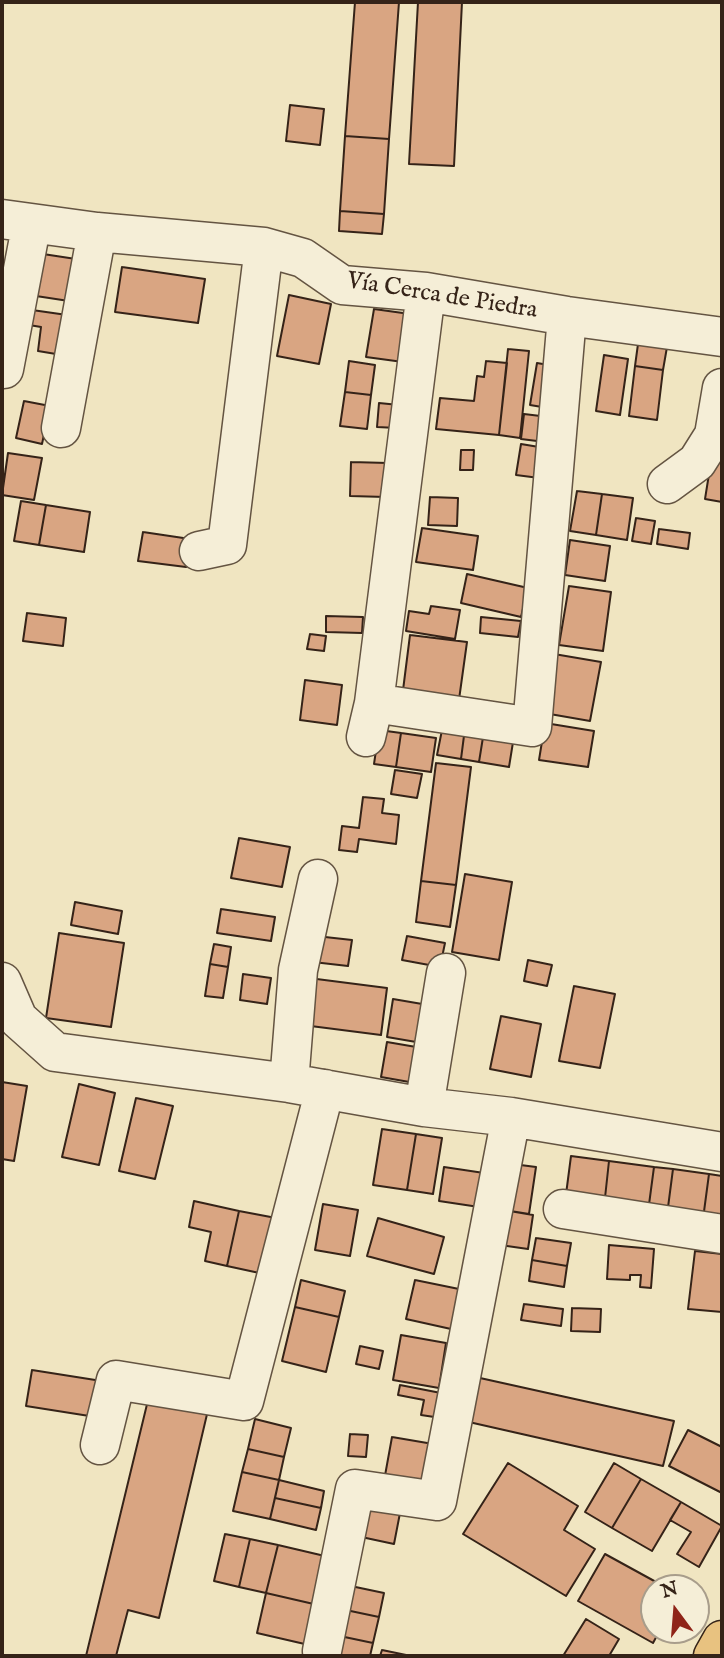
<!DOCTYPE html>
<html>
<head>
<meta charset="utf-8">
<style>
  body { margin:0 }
  #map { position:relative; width:724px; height:1658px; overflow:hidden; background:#f0e5c1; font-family:"IM FELL English",serif }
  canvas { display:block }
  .frame { position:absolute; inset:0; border:4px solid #352318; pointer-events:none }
  .north { position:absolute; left:640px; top:1574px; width:70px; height:70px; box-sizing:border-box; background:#f5eed7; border:2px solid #a89d8b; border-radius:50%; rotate:344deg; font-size:19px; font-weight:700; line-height:28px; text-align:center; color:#352318 }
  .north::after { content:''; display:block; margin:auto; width:24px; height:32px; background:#8f2418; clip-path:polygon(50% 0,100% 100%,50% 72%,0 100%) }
</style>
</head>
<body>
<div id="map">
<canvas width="724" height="1658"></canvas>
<div class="frame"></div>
<div class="north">N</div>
</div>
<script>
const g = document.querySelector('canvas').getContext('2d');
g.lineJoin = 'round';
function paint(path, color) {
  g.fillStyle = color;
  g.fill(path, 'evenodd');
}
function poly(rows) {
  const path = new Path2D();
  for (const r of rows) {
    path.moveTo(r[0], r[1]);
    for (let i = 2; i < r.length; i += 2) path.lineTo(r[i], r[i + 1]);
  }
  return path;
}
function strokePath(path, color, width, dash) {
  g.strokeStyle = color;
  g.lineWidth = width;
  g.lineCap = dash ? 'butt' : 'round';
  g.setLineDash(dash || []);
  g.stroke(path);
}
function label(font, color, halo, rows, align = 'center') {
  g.font = font + ' "IM FELL English",serif';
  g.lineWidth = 5;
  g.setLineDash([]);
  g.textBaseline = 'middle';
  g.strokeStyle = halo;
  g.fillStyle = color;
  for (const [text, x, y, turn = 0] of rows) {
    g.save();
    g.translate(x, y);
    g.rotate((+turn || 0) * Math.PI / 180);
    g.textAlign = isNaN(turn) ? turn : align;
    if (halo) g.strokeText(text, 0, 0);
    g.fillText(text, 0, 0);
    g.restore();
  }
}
const building = poly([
  [355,2,399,2,389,139,345,136,355,2],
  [418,2,462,2,454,166,409,164,418,2],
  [290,105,324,109,320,145,286,141,290,105],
  [345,136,389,139,384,214,340,211,345,136],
  [340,211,384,214,382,234,339,231,340,211],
  [43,254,89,261,82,303,36,296,43,254],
  [122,267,205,279,198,323,115,312,122,267],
  [289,295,331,304,319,364,277,356,289,295],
  [374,309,410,314,403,362,366,357,374,309],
  [32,310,74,316,68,356,38,351,41,327,29,325,32,310],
  [638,344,667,347,663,370,635,366,638,344],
  [508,349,529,351,520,438,499,435,508,349],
  [604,355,628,359,620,415,596,411,604,355],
  [349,361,375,365,371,395,345,392,349,361],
  [486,361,507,363,499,435,436,429,440,398,474,401,477,376,484,377,486,361],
  [537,363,560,367,554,409,530,405,537,363],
  [635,366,663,370,657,420,629,416,635,366],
  [345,392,371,395,367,429,340,426,345,392],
  [24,401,50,406,42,444,16,438,24,401],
  [379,403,399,405,397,428,377,427,379,403],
  [524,414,557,418,553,443,521,439,524,414],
  [521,444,551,449,547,479,516,475,521,444],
  [713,449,722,450,722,502,705,499,713,449],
  [461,450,474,450,473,470,460,470,461,450],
  [8,453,42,458,34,500,2,495,8,453],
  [351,462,388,463,386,497,350,496,351,462],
  [577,491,602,494,596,535,570,531,577,491],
  [602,494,633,498,627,540,596,535,602,494],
  [430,497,458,498,457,526,428,525,430,497],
  [21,501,46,505,39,545,14,541,21,501],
  [46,505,90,512,84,552,39,545,46,505],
  [636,518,655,521,651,544,632,541,636,518],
  [422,528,478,536,473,570,416,562,422,528],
  [659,529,690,533,688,549,657,544,659,529],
  [143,532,190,539,186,567,138,561,143,532],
  [570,540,610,546,605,581,565,575,570,540],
  [467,574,528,588,521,617,461,603,467,574],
  [569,586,611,592,603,651,559,645,569,586],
  [431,606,460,610,455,639,406,631,409,611,429,614,431,606],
  [27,613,66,618,63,646,23,641,27,613],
  [326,616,363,617,362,633,326,632,326,616],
  [481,617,521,621,518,637,480,633,481,617],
  [310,634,326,636,324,651,307,649,310,634],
  [410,635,467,642,457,714,401,706,410,635],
  [554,654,601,662,590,721,544,713,554,654],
  [305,680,342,685,337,725,300,720,305,680],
  [545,723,594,731,588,767,539,760,545,723],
  [443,725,465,728,461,759,437,755,443,725],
  [465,728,484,731,479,762,461,759,465,728],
  [379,730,401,733,396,767,374,764,379,730],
  [484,731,514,736,509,767,479,762,484,731],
  [401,733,436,738,431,772,396,767,401,733],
  [436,763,471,767,456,885,421,881,436,763],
  [395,770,422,774,417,798,391,794,395,770],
  [363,797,384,799,382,813,399,815,396,844,359,839,357,852,339,850,342,826,359,828,363,797],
  [239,838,290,847,282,887,231,878,239,838],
  [465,874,512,882,499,960,452,952,465,874],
  [421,881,456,885,450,927,416,922,421,881],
  [75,902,122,911,118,934,71,925,75,902],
  [221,909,275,917,271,941,217,933,221,909],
  [59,933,124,943,111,1027,46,1018,59,933],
  [316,936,352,940,348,966,313,962,316,936],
  [407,936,445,943,440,967,402,960,407,936],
  [214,944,231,947,228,967,210,964,214,944],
  [528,960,552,965,547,986,524,981,528,960],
  [210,964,228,967,223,998,205,996,210,964],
  [243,974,271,978,267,1004,240,1000,243,974],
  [301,977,387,988,381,1035,295,1024,301,977],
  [574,986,615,994,600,1068,559,1061,574,986],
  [393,999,428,1005,422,1043,387,1037,393,999],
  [501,1016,541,1024,531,1077,490,1069,501,1016],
  [387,1042,422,1048,415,1083,381,1077,387,1042],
  [2,1082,27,1086,14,1161,2,1159,2,1082],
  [79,1084,115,1093,99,1165,62,1157,79,1084],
  [136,1098,173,1106,155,1179,119,1171,136,1098],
  [382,1129,416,1134,407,1190,373,1185,382,1129],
  [416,1134,442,1138,433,1194,407,1190,416,1134],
  [571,1156,609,1161,604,1207,565,1202,571,1156],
  [609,1161,654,1167,648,1212,604,1207,609,1161],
  [505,1163,536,1167,529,1214,498,1209,505,1163],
  [444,1167,484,1173,479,1207,439,1201,444,1167],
  [654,1167,673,1169,667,1215,648,1212,654,1167],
  [673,1169,709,1174,703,1219,667,1215,673,1169],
  [709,1174,722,1176,722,1222,703,1219,709,1174],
  [194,1201,239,1211,227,1266,205,1261,211,1232,189,1227,194,1201],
  [323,1204,358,1210,350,1256,315,1250,323,1204],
  [498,1209,533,1215,528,1249,493,1244,498,1209],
  [239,1211,276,1218,264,1274,227,1266,239,1211],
  [378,1218,444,1237,434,1274,367,1256,378,1218],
  [536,1238,571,1243,567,1266,532,1260,536,1238],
  [609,1245,654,1249,651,1288,640,1287,641,1275,630,1275,630,1280,607,1279,609,1245],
  [695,1251,722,1254,722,1312,688,1309,695,1251],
  [532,1260,567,1266,564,1287,529,1281,532,1260],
  [301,1280,345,1291,339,1317,295,1307,301,1280],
  [415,1280,459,1289,451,1329,406,1319,415,1280],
  [524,1304,563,1309,561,1326,521,1320,524,1304],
  [295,1307,339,1317,326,1372,282,1361,295,1307],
  [572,1308,601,1309,600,1332,571,1331,572,1308],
  [401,1335,446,1343,439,1388,393,1380,401,1335],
  [360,1346,383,1351,379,1369,356,1364,360,1346],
  [32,1370,108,1382,102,1418,26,1406,32,1370],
  [471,1376,674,1421,663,1466,460,1420,471,1376],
  [400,1385,446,1394,441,1418,421,1415,424,1400,398,1395,400,1385],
  [149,1396,208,1410,159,1618,128,1610,116,1656,86,1656,149,1396],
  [255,1419,291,1428,284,1457,248,1449,255,1419],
  [688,1430,722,1447,722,1493,669,1466,688,1430],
  [350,1434,368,1435,366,1457,348,1456,350,1434],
  [392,1437,439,1445,432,1489,384,1481,392,1437],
  [248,1449,284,1457,279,1480,242,1472,248,1449],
  [508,1463,578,1506,564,1530,595,1549,566,1596,463,1534,508,1463],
  [614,1463,641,1479,612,1528,585,1512,614,1463],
  [242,1472,279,1480,270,1519,233,1511,242,1472],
  [641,1479,681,1502,652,1551,612,1528,641,1479],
  [279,1480,324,1491,321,1508,275,1498,279,1480],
  [275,1498,321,1508,316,1530,270,1519,275,1498],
  [681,1502,722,1526,699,1567,677,1554,691,1532,670,1520,681,1502],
  [358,1504,400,1513,394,1544,352,1535,358,1504],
  [225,1534,250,1539,239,1587,214,1581,225,1534],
  [250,1539,278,1545,266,1593,239,1587,250,1539],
  [278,1545,329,1557,318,1605,266,1593,278,1545],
  [605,1554,667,1588,654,1588,654,1630,660,1630,653,1643,578,1601,605,1554],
  [346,1585,384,1593,379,1617,341,1609,346,1585],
  [266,1593,318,1605,309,1645,257,1633,266,1593],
  [341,1609,379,1617,373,1643,335,1635,341,1609],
  [586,1619,619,1639,609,1656,563,1656,586,1619],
  [335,1635,373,1643,370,1656,330,1656,335,1635],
  [382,1650,411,1656,380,1656,382,1650]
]);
paint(building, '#d9a582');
strokePath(building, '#352318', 2);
const minor = poly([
  [2,219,97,232,264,247,303,258,342,285,426,292,567,316,722,337],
  [4,369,28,243,30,223],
  [61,428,97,232],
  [667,484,697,462,714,435,722,388],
  [199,551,227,545,264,247],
  [374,703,532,727,567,316],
  [366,737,374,703,426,292],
  [2,982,18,1019,55,1052,289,1083,424,1107,511,1117,722,1152],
  [289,1083,298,970,318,879],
  [424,1107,446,973],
  [563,1209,722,1234],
  [100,1445,116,1380,244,1401,325,1089],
  [322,1651,355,1489,437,1501,511,1117]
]);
const major = poly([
  [713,1656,722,1640]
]);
strokePath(minor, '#645442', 41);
strokePath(major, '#352318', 41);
strokePath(minor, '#f5eed7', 38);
strokePath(major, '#e8c280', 38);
label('24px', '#352318', '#f5eed7', [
  ["Vía Cerca de Piedra",442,297,9]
]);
</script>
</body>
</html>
